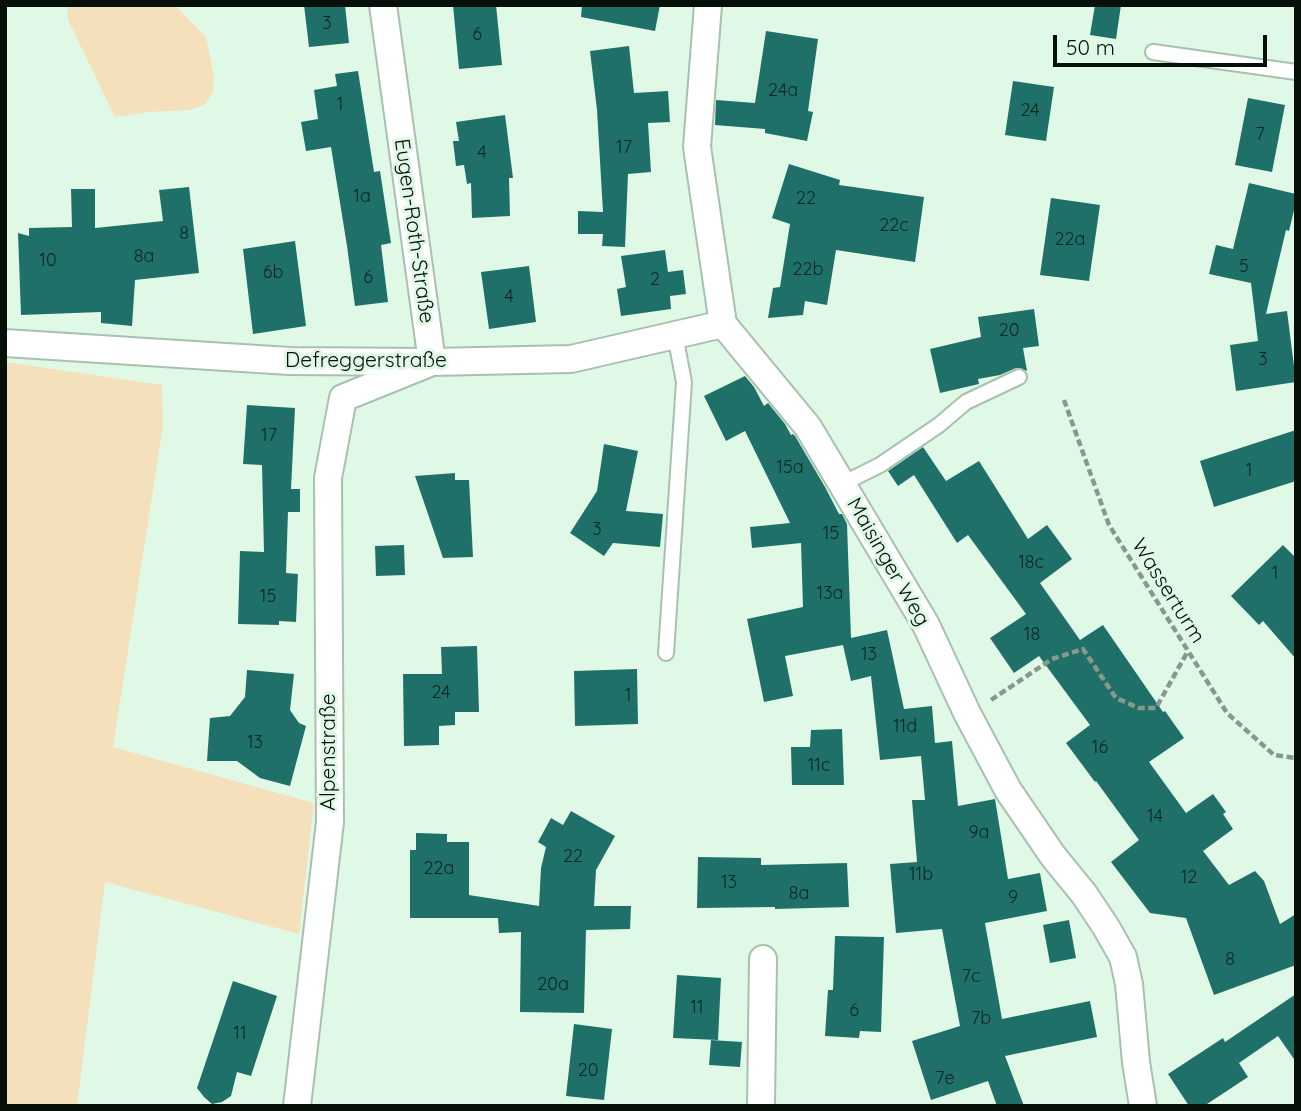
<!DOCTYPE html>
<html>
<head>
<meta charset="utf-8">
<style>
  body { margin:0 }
  #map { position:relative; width:1301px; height:1111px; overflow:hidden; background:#e0f9e6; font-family:Quicksand,sans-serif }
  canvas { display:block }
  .frame { position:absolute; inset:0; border:7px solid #070f09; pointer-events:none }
  .scale { position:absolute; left:1053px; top:35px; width:214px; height:32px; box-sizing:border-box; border:4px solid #070f09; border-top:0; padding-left:9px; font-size:21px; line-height:24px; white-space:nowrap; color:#070f09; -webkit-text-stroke:5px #e0f9e6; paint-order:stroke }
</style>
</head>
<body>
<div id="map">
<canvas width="1301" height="1111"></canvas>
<div class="frame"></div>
<div class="scale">50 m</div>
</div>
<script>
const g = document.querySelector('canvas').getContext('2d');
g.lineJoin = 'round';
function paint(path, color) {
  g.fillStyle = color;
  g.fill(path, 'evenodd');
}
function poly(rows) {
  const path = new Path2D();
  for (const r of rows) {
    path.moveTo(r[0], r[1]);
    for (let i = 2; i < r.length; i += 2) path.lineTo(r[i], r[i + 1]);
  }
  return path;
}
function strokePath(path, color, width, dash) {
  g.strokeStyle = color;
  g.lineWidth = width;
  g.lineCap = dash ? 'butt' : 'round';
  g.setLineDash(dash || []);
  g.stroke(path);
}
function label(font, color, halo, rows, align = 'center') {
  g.font = font + ' Quicksand,sans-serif';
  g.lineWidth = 6;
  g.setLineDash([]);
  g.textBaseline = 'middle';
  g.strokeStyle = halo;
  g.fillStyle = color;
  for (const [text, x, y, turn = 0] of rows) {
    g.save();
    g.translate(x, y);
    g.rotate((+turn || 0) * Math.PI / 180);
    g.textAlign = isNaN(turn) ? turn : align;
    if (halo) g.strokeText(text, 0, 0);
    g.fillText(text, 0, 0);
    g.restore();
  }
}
paint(poly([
  [67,5,175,5,206,37,214,76,213,93,204,105,190,110,149,112,115,117,68,20],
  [5,362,162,385,163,426,113,747,314,803,299,934,105,882,77,1106,5,1106]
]), '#f4e1bc');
paint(poly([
  [304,5,345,5,349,43,309,47],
  [453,5,496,5,502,65,459,69],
  [582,5,660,5,655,31,581,17],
  [1095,5,1121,5,1116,39,1090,35],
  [766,31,818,39,808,111,813,112,807,141,765,133,765,129,715,125,716,100,755,103],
  [629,46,634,93,668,91,670,122,648,123,651,172,628,174,625,247,602,246,603,234,578,234,578,211,603,212,597,110,590,51],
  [358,71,374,172,380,171,391,243,381,245,388,302,355,306,347,246,331,147,306,151,301,122,318,119,314,90,337,86,335,74],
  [1013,81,1054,87,1046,141,1005,135],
  [1248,98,1285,105,1272,172,1235,165],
  [505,115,513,178,509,178,510,216,472,218,471,183,467,184,464,165,456,166,453,141,459,141,456,122],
  [789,164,840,180,839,185,924,197,915,262,836,250,827,305,805,301,803,315,768,318,773,288,780,287,790,224,772,218],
  [1249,183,1296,194,1296,202,1289,231,1286,230,1266,314,1287,311,1296,382,1236,391,1230,345,1258,341,1251,283,1209,274,1216,245,1233,249],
  [189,187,199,273,135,280,132,326,101,323,101,312,21,315,18,233,29,236,29,228,72,227,71,189,95,189,95,228,163,221,159,190],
  [1051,198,1100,205,1089,281,1040,275],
  [295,241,306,326,253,334,243,249],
  [665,250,668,272,683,270,686,294,670,296,671,309,621,316,617,289,626,287,621,256],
  [529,266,536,322,489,329,481,272],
  [1034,309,1039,346,1023,348,1027,371,1020,368,1016,368,1000,375,978,379,979,384,940,393,930,349,981,337,978,317],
  [745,376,754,387,764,406,768,403,785,424,791,435,793,434,795,436,825,487,839,514,842,514,847,524,851,638,887,630,904,709,932,706,935,743,952,741,958,806,995,799,1008,879,1040,873,1047,911,985,923,1002,1019,1090,1001,1097,1037,1005,1056,1024,1106,997,1106,988,1081,931,1100,912,1041,960,1026,942,929,896,933,890,864,917,862,912,800,925,800,921,756,880,760,871,676,851,681,843,645,785,656,793,696,764,702,747,619,803,607,801,543,752,548,750,527,790,523,745,431,726,441,704,396],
  [247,405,295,408,291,489,300,489,300,512,288,512,286,573,298,574,296,622,279,621,279,625,238,624,240,551,264,552,262,465,243,464],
  [1296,430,1296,481,1214,507,1200,461],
  [604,444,638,451,626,511,663,514,660,547,613,543,604,556,570,533,597,491],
  [923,447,946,481,979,461,1028,539,1047,525,1072,559,1040,583,1080,640,1103,625,1163,712,1165,711,1184,738,1149,762,1186,813,1213,794,1226,812,1223,814,1233,829,1203,851,1229,885,1255,871,1264,881,1280,924,1296,914,1296,965,1214,995,1186,918,1150,913,1111,862,1139,840,1096,781,1095,782,1066,743,1090,725,1039,656,1014,673,990,638,1026,614,968,535,957,543,914,475,898,486,888,471],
  [455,473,455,480,469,480,473,557,443,558,415,476],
  [404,545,405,575,376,576,375,546],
  [1283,545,1296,558,1296,659,1263,621,1259,625,1231,596],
  [477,646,479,712,455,712,455,725,439,726,439,745,404,746,403,674,442,674,441,647],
  [637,669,638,724,575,726,574,671],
  [247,670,294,674,290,710,299,723,306,726,290,786,260,778,237,761,207,761,210,718,230,716,245,697],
  [842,729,844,785,792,785,791,747,810,747,811,730],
  [571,811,615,836,596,870,594,906,631,906,630,929,586,930,584,1013,520,1012,521,932,499,933,498,918,410,918,410,850,416,850,416,833,447,834,447,842,469,842,469,895,539,906,541,868,546,847,538,842,551,818,563,825],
  [698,857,761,858,761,865,847,863,849,907,775,909,775,907,697,908],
  [1069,920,1076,958,1050,963,1043,925],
  [835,936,884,937,881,1032,860,1031,859,1038,825,1036,828,990,833,990],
  [677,975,721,978,718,1040,673,1038],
  [233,981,277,996,251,1076,237,1072,231,1096,222,1102,212,1104,204,1097,197,1088],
  [1296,994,1296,1062,1278,1036,1239,1063,1248,1077,1204,1106,1189,1106,1168,1074,1223,1038,1225,1042],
  [574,1024,612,1029,604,1100,566,1096],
  [711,1040,742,1042,740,1067,709,1065]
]), '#1f7069');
const service = poly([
  [1153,52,1296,72],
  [842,484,880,465,939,425,966,402,1019,377],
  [666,653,684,382,675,335]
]);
const minor = poly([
  [708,5,697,147,723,324,808,427,926,625,967,713,1008,790,1053,856,1084,894,1106,927,1123,957,1129,984,1136,1062,1143,1106],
  [5,343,289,361,432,362,571,359,723,324],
  [297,1106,330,822,328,478,343,398,432,362,383,5],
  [761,1106,763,959]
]);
strokePath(service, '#a9c0ae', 18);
strokePath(minor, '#a9c0ae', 30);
strokePath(poly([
  [1064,400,1109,525,1227,713,1274,755,1296,758],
  [991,700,1052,659,1083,649,1116,698,1139,708,1156,708,1188,651]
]), '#87998b', 4.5, [7, 3.5]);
strokePath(service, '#fff', 14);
strokePath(minor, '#fff', 26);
label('18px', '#0d2721', null, [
  ["3",327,24],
  ["6",477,35],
  ["24a",783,91],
  ["1",340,105],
  ["24",1030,111],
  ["7",1260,135],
  ["17",624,148],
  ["4",482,153],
  ["1a",362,197],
  ["22",806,199],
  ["22c",894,226],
  ["8",184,234],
  ["22a",1070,240],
  ["8a",144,257],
  ["10",48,261],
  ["5",1244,267],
  ["22b",808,270],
  ["6b",273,273],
  ["6",368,278],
  ["2",655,280],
  ["4",509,297],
  ["20",1009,331],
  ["3",1263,360],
  ["17",269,436],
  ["15a",790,468],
  ["1",1249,471],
  ["3",597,530],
  ["15",831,534],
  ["18c",1031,563],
  ["1",1275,574],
  ["13a",830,594],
  ["15",268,597],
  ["18",1032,635],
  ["13",869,655],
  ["24",441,693],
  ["1",628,696],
  ["11d",905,727],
  ["13",255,743],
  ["16",1100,748],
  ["11c",819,766],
  ["14",1155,817],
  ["9a",979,833],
  ["22",573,857],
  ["22a",439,869],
  ["11b",921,875],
  ["12",1189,878],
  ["13",729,883],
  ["8a",799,894],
  ["9",1013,898],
  ["8",1230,960],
  ["7c",971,977],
  ["20a",553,985],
  ["11",697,1008],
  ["6",854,1011],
  ["7b",981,1019],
  ["11",240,1034],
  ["20",588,1071],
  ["7e",945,1079]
]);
label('21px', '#070f09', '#e0f9e6', [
  ["Eugen-Roth-Straße",414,231,82],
  ["Defreggerstraße",366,361],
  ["Maisinger Weg",888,562,60],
  ["Wasserturm",1168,591,58],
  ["Alpenstraße",329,752,-90]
]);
</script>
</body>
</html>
